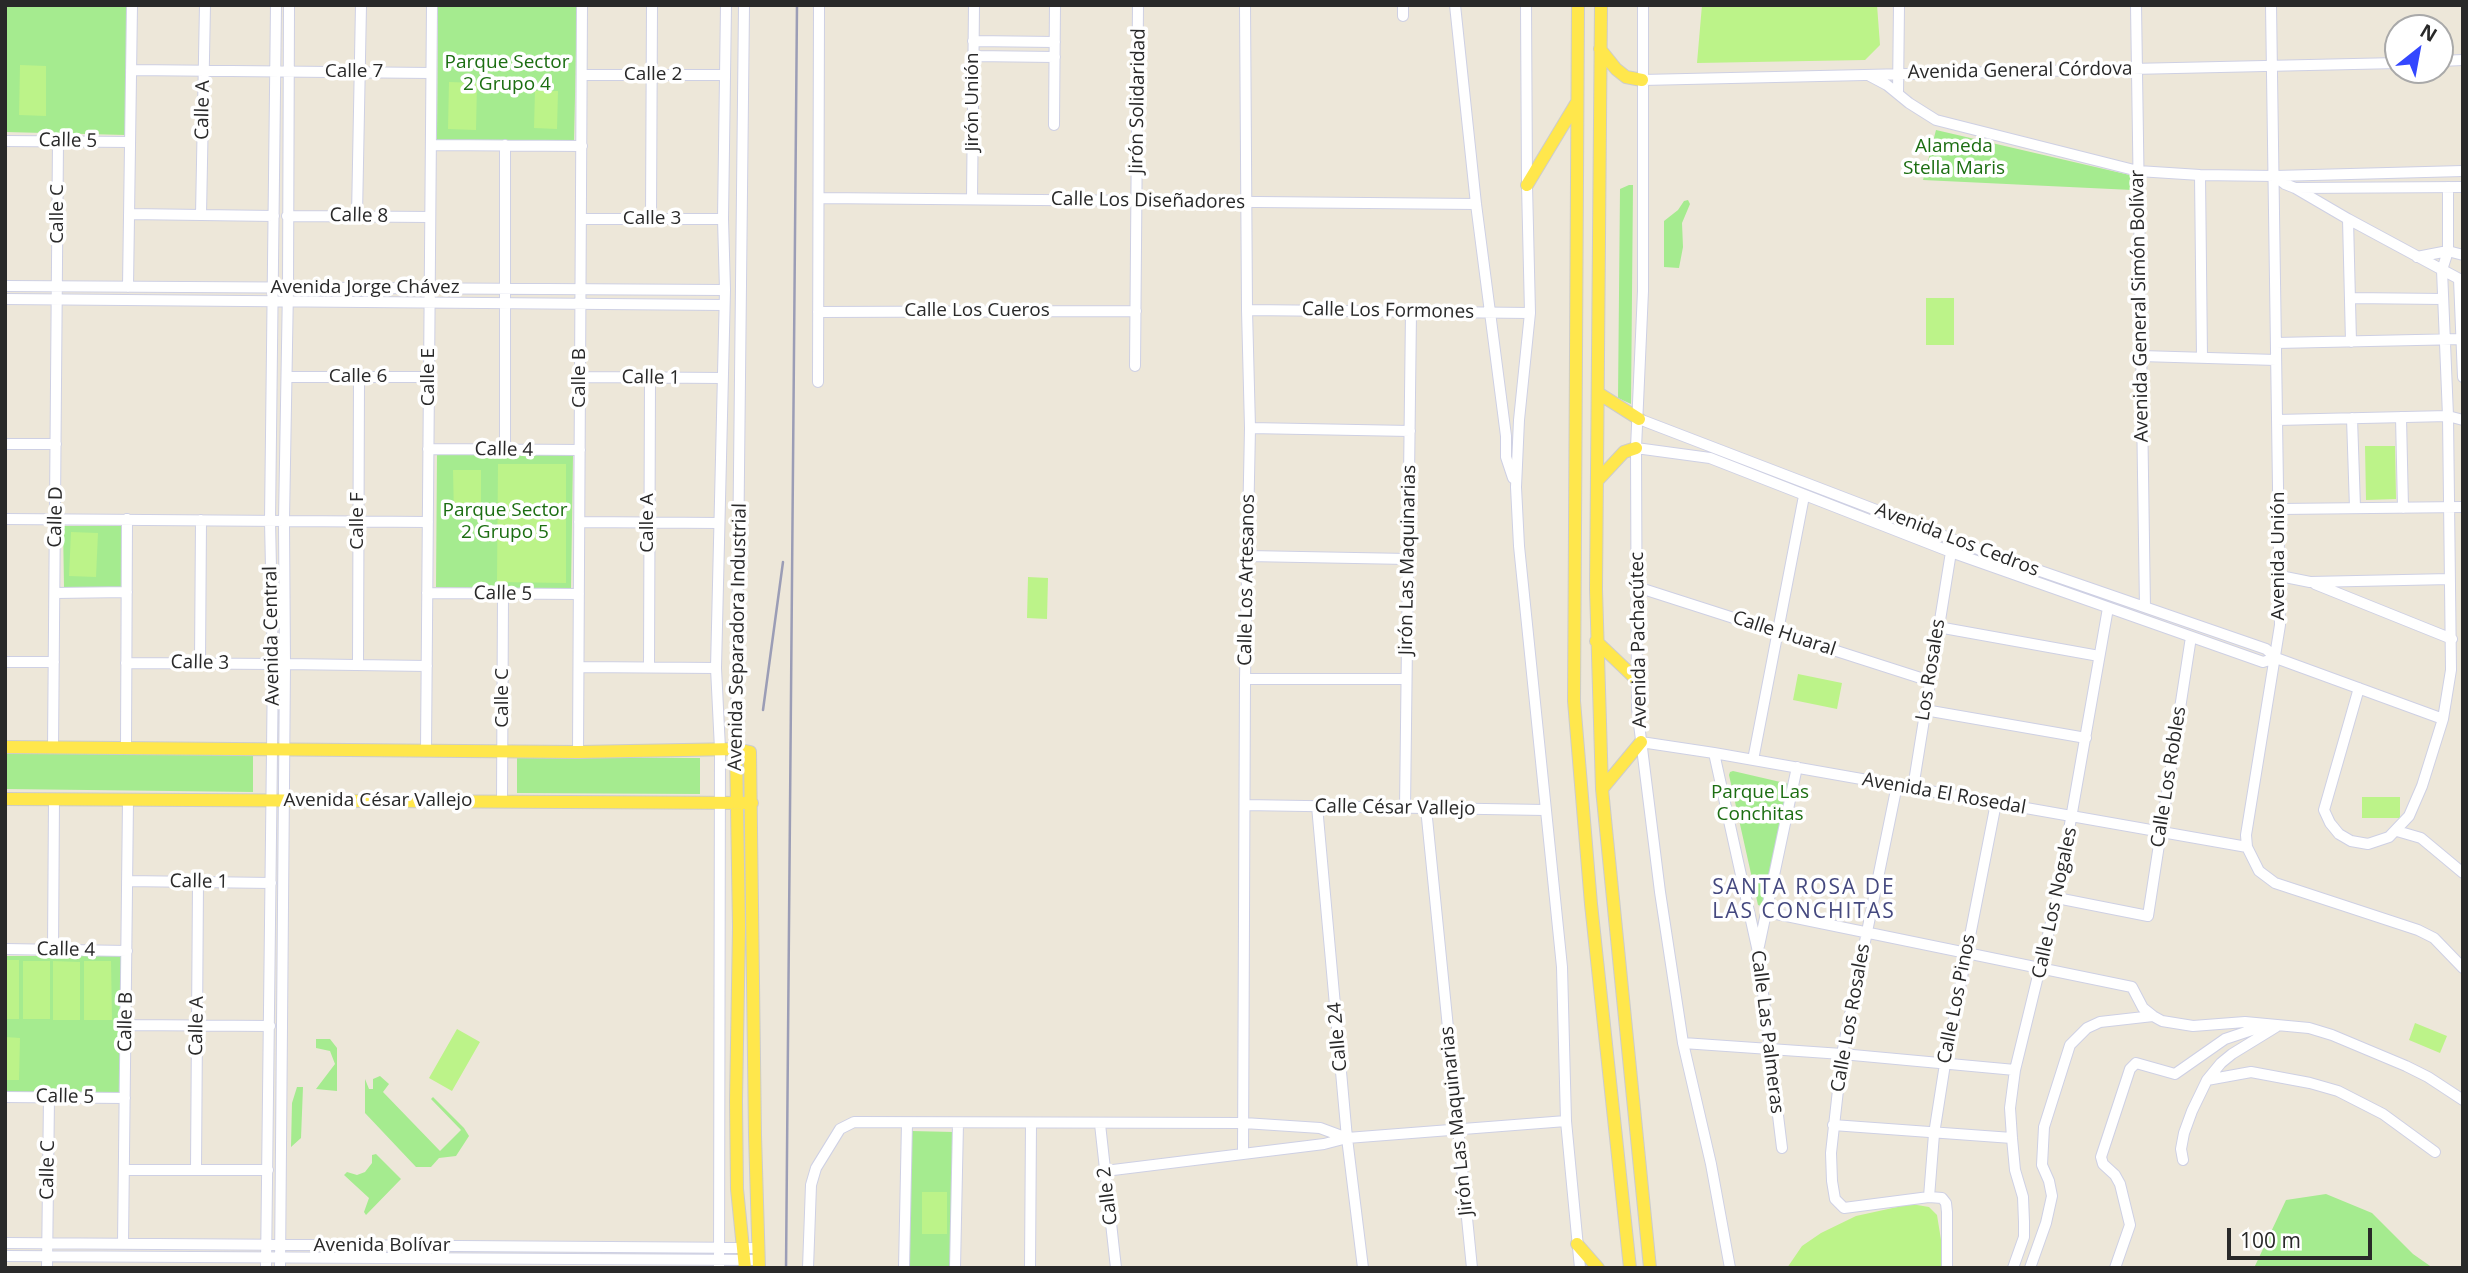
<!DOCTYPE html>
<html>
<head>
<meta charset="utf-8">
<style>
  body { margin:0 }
  #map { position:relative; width:2468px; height:1273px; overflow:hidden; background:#ede7d9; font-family:"Open Sans",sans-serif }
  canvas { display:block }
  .frame { position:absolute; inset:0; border:7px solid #292929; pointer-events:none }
  .north { position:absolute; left:2384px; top:14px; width:70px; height:70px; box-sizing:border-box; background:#fff; border:2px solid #a9a9a9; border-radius:50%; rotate:31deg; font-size:19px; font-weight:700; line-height:28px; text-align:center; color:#292929 }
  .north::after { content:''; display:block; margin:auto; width:24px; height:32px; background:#3447ff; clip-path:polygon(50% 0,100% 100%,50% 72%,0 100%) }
  .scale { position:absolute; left:2227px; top:1228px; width:145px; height:32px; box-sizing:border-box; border:4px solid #292929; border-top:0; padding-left:9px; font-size:21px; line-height:24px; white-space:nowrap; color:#292929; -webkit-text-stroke:5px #fff; paint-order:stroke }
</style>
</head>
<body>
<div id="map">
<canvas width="2468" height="1273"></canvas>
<div class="frame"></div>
<div class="north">N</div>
<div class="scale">100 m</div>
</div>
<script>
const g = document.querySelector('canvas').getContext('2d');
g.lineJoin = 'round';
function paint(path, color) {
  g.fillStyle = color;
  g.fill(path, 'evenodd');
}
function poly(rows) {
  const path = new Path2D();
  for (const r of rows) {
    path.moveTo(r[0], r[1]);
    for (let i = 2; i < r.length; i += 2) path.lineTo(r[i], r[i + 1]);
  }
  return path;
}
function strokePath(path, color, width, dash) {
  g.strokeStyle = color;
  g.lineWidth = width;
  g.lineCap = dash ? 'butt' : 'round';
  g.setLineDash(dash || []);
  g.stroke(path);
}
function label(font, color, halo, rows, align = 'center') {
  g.font = font + ' "Open Sans",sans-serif';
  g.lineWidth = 7;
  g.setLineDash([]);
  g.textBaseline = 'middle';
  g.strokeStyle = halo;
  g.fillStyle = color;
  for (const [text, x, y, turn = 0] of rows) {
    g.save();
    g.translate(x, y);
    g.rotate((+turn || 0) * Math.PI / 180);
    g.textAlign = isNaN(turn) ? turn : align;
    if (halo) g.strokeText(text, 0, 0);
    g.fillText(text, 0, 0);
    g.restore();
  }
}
paint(poly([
  [5,5,128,6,126,135,5,132],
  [577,5,574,142,437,140,438,6],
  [1936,130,2134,176,2132,190,1923,180],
  [1629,185,1633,185,1631,404,1618,398,1620,189],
  [1688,200,1690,204,1682,223,1683,247,1679,268,1664,267,1664,221,1678,210,1684,201],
  [437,454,573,455,571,589,436,587],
  [63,526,124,526,125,587,64,587],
  [5,753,253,755,253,792,5,789],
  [517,757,700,758,700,794,517,793],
  [1733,771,1789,784,1765,907,1758,905,1729,775,1730,772],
  [5,956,122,956,120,1094,5,1092],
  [316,1039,330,1039,337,1048,337,1091,316,1089,335,1064,330,1051,316,1048],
  [380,1076,389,1084,383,1092,440,1151,461,1130,431,1099,433,1097,464,1128,469,1136,456,1156,439,1158,431,1167,416,1167,365,1113,365,1079,369,1089,373,1089,373,1079],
  [297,1087,303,1087,301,1138,291,1147,292,1103],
  [911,1131,954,1132,951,1268,907,1268],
  [376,1154,401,1179,366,1215,364,1212,369,1198,344,1175,347,1172,357,1175,365,1172,372,1163,372,1155],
  [2326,1194,2372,1213,2413,1254,2433,1268,2254,1268,2286,1200]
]), '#a5eb8f');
paint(poly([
  [1702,5,1877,5,1880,45,1865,60,1697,63],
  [20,65,46,66,46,116,19,115],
  [449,82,477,83,476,130,448,129],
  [535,91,558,91,557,129,534,128],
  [1926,298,1954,298,1954,345,1926,345],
  [2365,446,2395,446,2396,499,2366,500],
  [498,464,566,464,566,583,497,582],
  [453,470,481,470,481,515,454,515],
  [71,532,98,533,96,577,69,576],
  [1028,577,1048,578,1047,619,1027,618],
  [1798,674,1842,683,1837,709,1793,700],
  [2362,797,2400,797,2400,818,2362,818],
  [5,960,19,960,19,1019,5,1019],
  [23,961,50,961,50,1019,23,1019],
  [53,961,80,962,80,1020,53,1020],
  [84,961,111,961,112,1020,84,1020],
  [2415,1023,2447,1036,2440,1053,2409,1040],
  [457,1029,480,1042,452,1091,429,1078],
  [5,1037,20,1038,19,1080,5,1080],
  [922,1192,947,1192,947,1234,922,1234],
  [1911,1204,1929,1207,1937,1215,1942,1246,1943,1268,1787,1268,1802,1246,1821,1233,1856,1216]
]), '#bcf389');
const minor = poly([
  [1403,5,1403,16],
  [1455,5,1476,204,1506,436,1506,457,1513,478],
  [1526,5,1527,185,1530,313,1519,420,1516,487,1519,546,1562,967,1566,1121,1580,1268],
  [1643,5,1643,291,1636,448,1637,708,1660,892,1683,1043,1711,1164,1730,1268],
  [2136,5,2145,607],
  [2271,5,2280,625,2246,835,2247,847,2259,871,2275,883,2418,930,2434,938,2463,968],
  [973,41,1055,42],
  [973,56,1055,57],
  [2440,61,2463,60],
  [131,70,431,73],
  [582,75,724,75],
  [1870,76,1887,85,1909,103,1936,120,2138,171,2200,175,2275,176,2463,171],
  [1642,80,2398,63],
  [1898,94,1899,5],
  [1054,125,1055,5],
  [5,141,130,142],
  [431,145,582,146],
  [505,145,505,450],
  [2200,175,2202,358],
  [2275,176,2285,184,2295,188,2463,187],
  [2295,188,2348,219,2463,281],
  [820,198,1476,204],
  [972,199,974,5],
  [129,214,274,216],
  [201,215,205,5],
  [287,216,430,217],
  [357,216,361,5],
  [581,219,723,219],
  [651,219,652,5],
  [2348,219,2351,342],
  [2417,257,2448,251,2463,255],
  [2459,279,2463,377],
  [5,286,725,290],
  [128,287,132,5],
  [2350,298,2443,299],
  [5,299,724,305],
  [1247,310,1530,313],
  [818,312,1136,311],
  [2276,343,2463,339],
  [2141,356,2276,360],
  [1135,366,1138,5],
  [287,377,429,377],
  [580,377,722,378],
  [818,382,819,5],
  [2401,417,2403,508],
  [2352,418,2355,508],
  [2277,420,2448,416,2463,420],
  [1250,428,1410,431],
  [5,444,56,444],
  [1636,448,1710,458,1951,552,2263,662,2276,658,2266,649,1991,554,1639,419],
  [428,449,580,450],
  [2280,509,2463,507],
  [5,519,428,522],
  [579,522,719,523],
  [1248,556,1408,559],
  [2280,576,2310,582,2450,579],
  [2315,584,2452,639],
  [1637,587,1930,681],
  [55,593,127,592],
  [427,593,579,594],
  [1938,627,2099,656],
  [2276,658,2443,719],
  [5,662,54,662],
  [126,663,273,664],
  [200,663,201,520],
  [285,664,427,666],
  [358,665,359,377],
  [579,667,716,668],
  [649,667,650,378],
  [1245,679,1406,679],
  [2359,688,2324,810,2330,823,2339,834,2351,841,2368,844,2389,837,2409,816,2422,786,2443,719,2451,670,2448,416,2442,270,2448,251,2448,187],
  [1925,710,2086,738],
  [1641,742,1714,753,2247,847],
  [53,748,58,141],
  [126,748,127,519],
  [736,749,744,5],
  [426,750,432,5],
  [578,752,582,5],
  [1714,753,1758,952,1782,1148],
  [1753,760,1804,496],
  [1897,785,1842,1054,1831,1153,1832,1181,1835,1199,1844,1208,1929,1197,1942,1198,1946,1203,1947,1212,1947,1268],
  [1913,788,1951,552],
  [502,801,503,594],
  [1245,805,1545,810],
  [1317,806,1347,1138,1363,1268],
  [1405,808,1411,312],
  [1426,808,1472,1268],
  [2397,831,2421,838,2463,873],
  [127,881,271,883],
  [2057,898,2148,916,2191,637],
  [1767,912,2132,987,2143,1008,2153,1016,2162,1021,2193,1026,2245,1022,2309,1028,2332,1035,2406,1066,2428,1077,2463,1100],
  [1759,946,1797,767],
  [5,949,127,951],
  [53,950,54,799],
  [126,1025,270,1026],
  [1683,1043,1842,1054,2015,1070],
  [2207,1080,2251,1072,2310,1083,2338,1091,2383,1114,2435,1152],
  [5,1097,125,1098],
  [1100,1124,1116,1268],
  [1833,1125,2012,1138],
  [1243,1154,1245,679,1250,428,1247,310,1245,5],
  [2183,1160,2181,1149,2184,1133,2192,1111,2207,1080,2221,1063,2232,1054,2276,1027],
  [124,1170,268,1170],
  [196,1170,198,882],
  [1105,1171,1324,1144,1347,1138,1566,1121],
  [1929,1197,1934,1134,1945,1064,1996,803],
  [5,1243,759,1248],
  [123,1244,128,800],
  [5,1256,759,1260],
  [47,1268,49,1097],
  [266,1268,273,664,270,521,276,5],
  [280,1268,285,664,284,521,288,288,289,5],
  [719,1268,720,749,716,668,725,290,723,219,726,5],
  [808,1268,811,1185,816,1168,840,1129,854,1122,1244,1123,1320,1128,1347,1138],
  [904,1268,907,1123],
  [955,1268,958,1123],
  [1030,1268,1031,1123],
  [2013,1268,2024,1237,2024,1222,2023,1197,2015,1170,2012,1138,2010,1108,2015,1070,2057,898,2108,608],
  [2030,1268,2046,1223,2052,1196,2049,1181,2042,1165,2044,1127,2070,1045,2087,1028,2100,1022,2153,1016],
  [2115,1268,2130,1225,2120,1184,2115,1175,2103,1164,2101,1157,2130,1069,2136,1063,2175,1074,2225,1039,2267,1025]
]);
const major = poly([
  [1578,5,1574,701,1591,904,1630,1268],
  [1601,5,1596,589,1602,789,1650,1268],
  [1600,49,1616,69,1626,77,1642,80],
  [1527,185,1577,102],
  [1598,393,1639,419],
  [1597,481,1624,452,1636,448],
  [1596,641,1637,680],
  [5,747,578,752,736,749,750,752,755,1135,759,1268],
  [736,749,739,927,736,1101,737,1189,745,1268],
  [1602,789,1641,742],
  [5,799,752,803],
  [1577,1244,1598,1268]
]);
strokePath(minor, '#ced0e4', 12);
strokePath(major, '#ccc', 14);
strokePath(minor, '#fff', 10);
strokePath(major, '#ffe74c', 12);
strokePath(poly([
  [763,710,783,562],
  [786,1268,797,5]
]), '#9b9db6', 2.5);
label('19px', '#1c6e12', '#fff', [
  ["Parque Sector",507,63],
  ["2 Grupo 4",507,85],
  ["Alameda",1954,147],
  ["Stella Maris",1954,169],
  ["Parque Sector",505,511],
  ["2 Grupo 5",505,533],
  ["Parque Las",1760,793],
  ["Conchitas",1760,815]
]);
label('19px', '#292929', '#fff', [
  ["Avenida General Córdova",2020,71,-1],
  ["Calle 7",354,72],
  ["Calle 2",653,75],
  ["Jirón Solidaridad",1138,101,-89],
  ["Jirón Unión",973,102,-90],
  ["Calle A",203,110,-89],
  ["Calle 5",68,141,1],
  ["Calle Los Diseñadores",1148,201,1],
  ["Calle C",58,214,-90],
  ["Calle 8",359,216,1],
  ["Calle 3",652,219],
  ["Avenida Jorge Chávez",365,288],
  ["Avenida General Simón Bolívar",2140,306,-91],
  ["Calle Los Cueros",977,311],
  ["Calle Los Formones",1388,311,1],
  ["Calle 6",358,377],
  ["Calle E",429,377,-90],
  ["Calle B",580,378,-90],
  ["Calle 1",651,378,1],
  ["Calle 4",504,450,1],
  ["Calle D",56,517,-89],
  ["Calle F",358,521,-90],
  ["Calle A",648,523,-90],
  ["Avenida Los Cedros",1957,540,21],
  ["Avenida Unión",2279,556,-90],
  ["Jirón Las Maquinarias",1408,560,-89],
  ["Calle Los Artesanos",1247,580,-89],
  ["Calle 5",503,594,1],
  ["Calle Huaral",1784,634,18],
  ["Avenida Central",272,636,-91],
  ["Avenida Separadora Industrial",738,637,-89],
  ["Avenida Pachacútec",1639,640,-91],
  ["Calle 3",200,663,1],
  ["Los Rosales",1931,670,-81],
  ["Calle C",503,698,-90],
  ["Calle Los Robles",2169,777,-81],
  ["Avenida El Rosedal",1944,794,10],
  ["Avenida César Vallejo",378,801],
  ["Calle César Vallejo",1395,808,1],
  ["Calle 1",199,882,1],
  ["Calle Los Nogales",2055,903,-78],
  ["Calle 4",66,950,1],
  ["Calle Los Pinos",1957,999,-79],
  ["Calle Los Rosales",1851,1018,-80],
  ["Calle B",126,1022,-89],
  ["Calle A",197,1026,-89],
  ["Calle Las Palmeras",1767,1032,83],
  ["Calle 24",1338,1037,-95],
  ["Calle 5",65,1097,1],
  ["Jirón Las Maquinarias",1457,1121,-96],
  ["Calle C",48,1170,-89],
  ["Calle 2",1108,1196,-97],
  ["Avenida Bolívar",382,1246]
]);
g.letterSpacing = '2px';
label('21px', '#45497f', '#fff', [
  ["SANTA ROSA DE",1804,888],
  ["LAS CONCHITAS",1804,912]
]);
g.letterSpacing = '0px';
</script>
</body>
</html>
